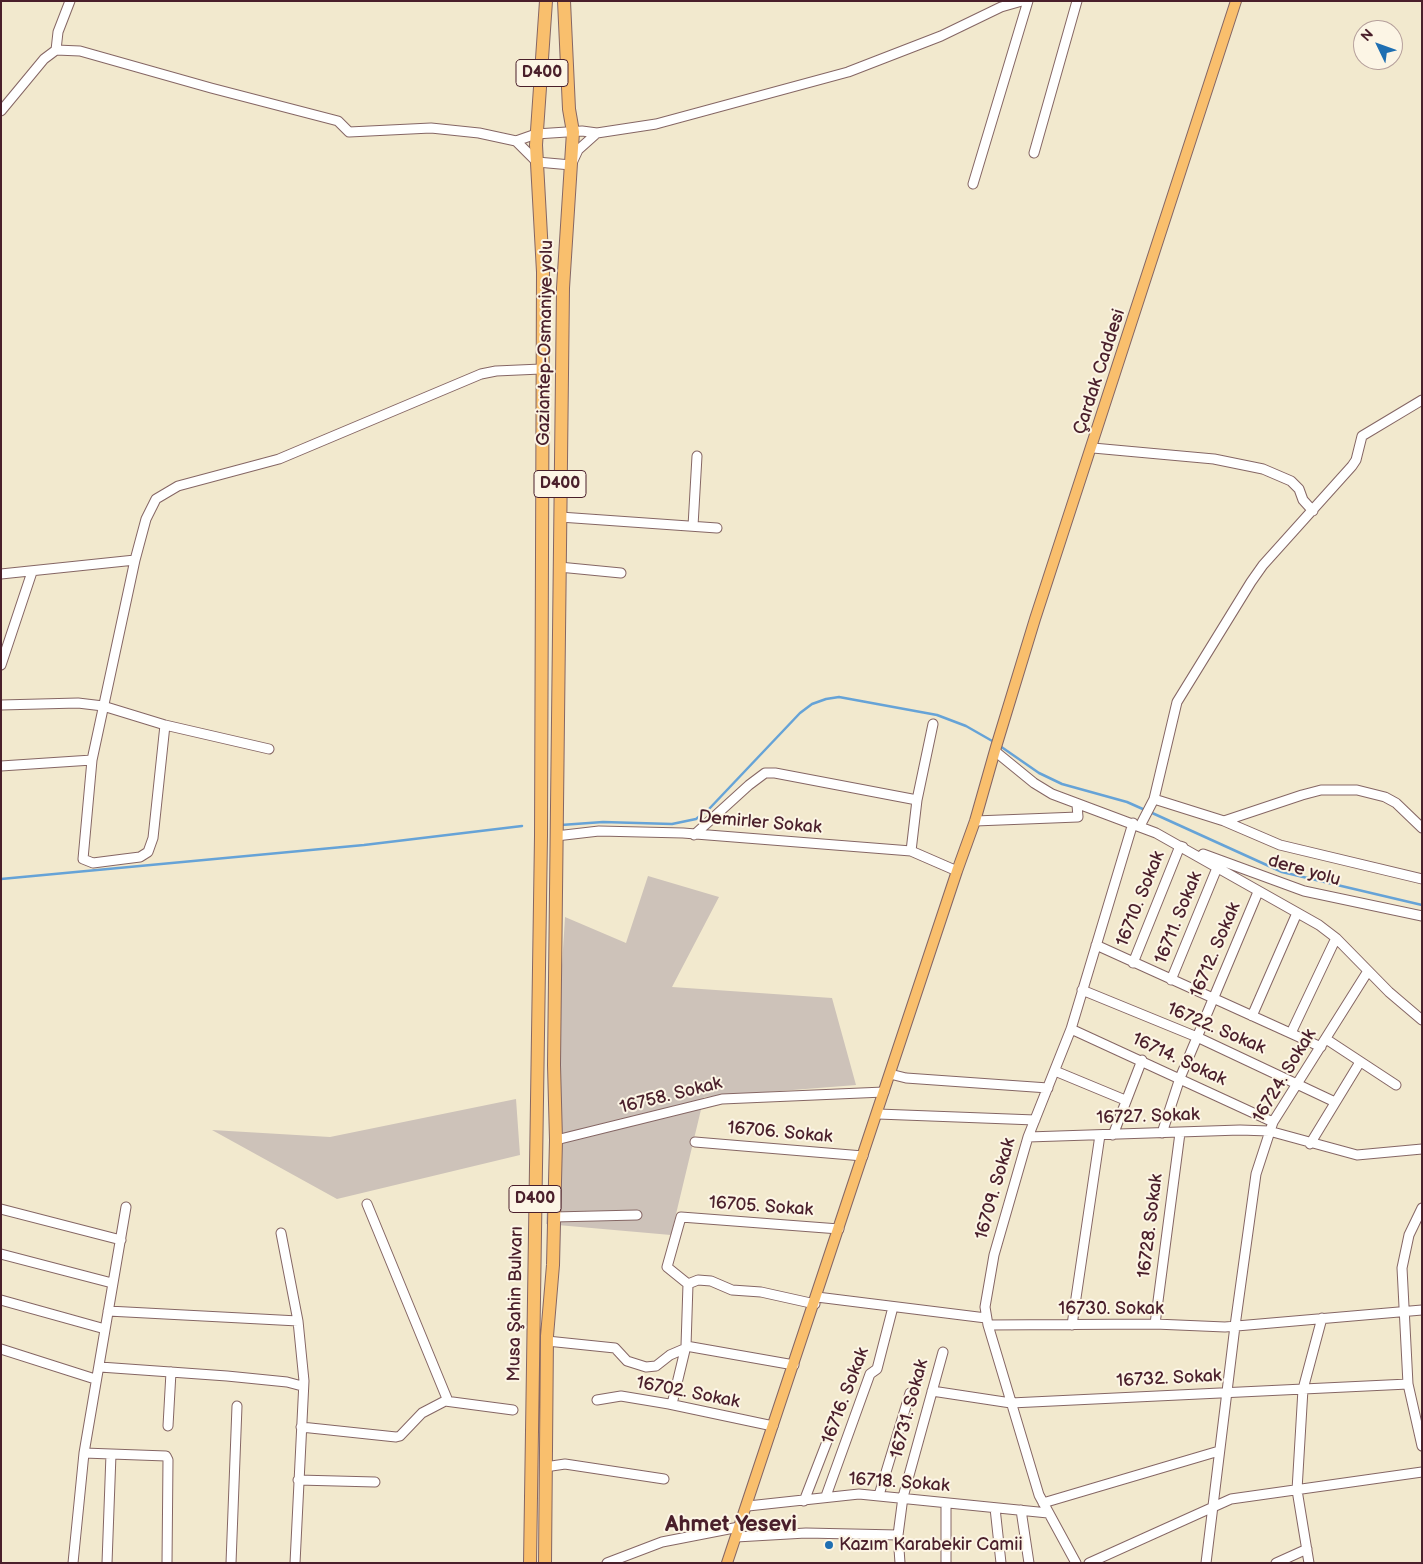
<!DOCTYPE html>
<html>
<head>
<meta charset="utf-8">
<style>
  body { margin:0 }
  #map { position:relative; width:1423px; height:1564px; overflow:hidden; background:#f2e9ce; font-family:"Balsamiq Sans",sans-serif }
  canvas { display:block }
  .frame { position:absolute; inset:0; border:2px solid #4a1f2b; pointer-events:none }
  .north { position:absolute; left:1353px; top:20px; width:50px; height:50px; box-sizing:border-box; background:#fcf5e5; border:1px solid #b59f9b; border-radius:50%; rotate:312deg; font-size:14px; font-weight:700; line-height:20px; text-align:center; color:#4a1f2b }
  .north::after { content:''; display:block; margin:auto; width:18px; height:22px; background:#1f6fb2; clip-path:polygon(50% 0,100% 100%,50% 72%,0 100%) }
</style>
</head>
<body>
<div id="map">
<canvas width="1423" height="1564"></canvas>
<div class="frame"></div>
<div class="north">N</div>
</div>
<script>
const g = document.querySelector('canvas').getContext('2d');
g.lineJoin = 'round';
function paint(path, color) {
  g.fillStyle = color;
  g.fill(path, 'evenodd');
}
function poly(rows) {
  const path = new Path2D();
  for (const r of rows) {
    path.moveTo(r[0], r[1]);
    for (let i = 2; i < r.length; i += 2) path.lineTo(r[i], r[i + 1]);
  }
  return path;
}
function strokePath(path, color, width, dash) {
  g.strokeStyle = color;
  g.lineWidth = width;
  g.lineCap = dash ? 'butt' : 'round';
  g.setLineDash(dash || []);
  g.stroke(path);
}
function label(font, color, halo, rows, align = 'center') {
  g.font = font + ' "Balsamiq Sans",sans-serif';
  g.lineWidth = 4;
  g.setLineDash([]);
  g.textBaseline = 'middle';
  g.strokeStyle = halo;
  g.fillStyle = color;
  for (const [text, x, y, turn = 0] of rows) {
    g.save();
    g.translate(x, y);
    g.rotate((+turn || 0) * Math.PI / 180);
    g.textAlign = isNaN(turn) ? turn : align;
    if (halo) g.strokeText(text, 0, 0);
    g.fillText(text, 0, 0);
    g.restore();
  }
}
paint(poly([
  [648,876,719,897,672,987,832,998,856,1085,704,1097,671,1235,546,1224,565,917,626,943],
  [516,1099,520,1155,337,1199,212,1130,330,1137]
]), '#cdc2b9');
strokePath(poly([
  [1000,746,1039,773,1062,784,1127,802,1145,810],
  [1150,812,1282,872,1422,905],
  [561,825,603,822,672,824,696,819,709,809,800,713,812,704,826,699,839,697,937,715,966,726,994,742],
  [1,879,364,845,522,826]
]), '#66a3d7', 2.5);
const minor = poly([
  [56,50,58,32,70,1],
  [1,111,44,59,56,50,80,51,211,88,338,121,349,132,431,128,479,133,516,141],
  [582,131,597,133,578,150,571,165,537,162,516,141,536,134,582,131],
  [597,133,656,124,848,72,941,36,1001,7,1022,1],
  [1034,153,1077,1],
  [973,184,1028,1],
  [1093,448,1214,459,1263,469,1291,481,1299,489,1303,500,1313,511],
  [560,517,717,528],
  [693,526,697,456],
  [559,567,621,573],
  [1,574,135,560],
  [1,665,32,572],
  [1,705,78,703,103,706,165,725,269,749],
  [165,725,153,838,148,852,140,857,124,859,93,863,83,859,92,760,135,560,146,519,156,499,178,486,279,459,481,374,496,371,541,369],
  [996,752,1034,783,1052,794,1156,833,1319,925,1336,938,1389,992,1422,1020],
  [1,766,92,760],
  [1154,799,1224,821,1302,795,1321,790,1357,790,1385,797,1396,803,1422,828],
  [975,821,1078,817,1077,805],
  [1224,821,1280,845,1422,879],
  [1140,826,1154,799,1177,702,1251,582,1263,565,1352,466,1356,460,1362,436,1422,400],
  [694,835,749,785,765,773,775,773,917,800],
  [556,836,599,831,683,833,911,851,957,871],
  [911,851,917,800,933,724],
  [1203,854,1304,891,1422,916],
  [1096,945,1321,1047],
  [1133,963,1180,846,1183,847],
  [1171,980,1217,868],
  [1082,990,1197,1037,1335,1102],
  [1252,1016,1297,913],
  [1071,1029,1273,1122],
  [1291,1033,1336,938],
  [1326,1039,1396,1085],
  [1055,1071,1125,1100],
  [890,1074,906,1078,1048,1088],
  [878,1114,1035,1120],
  [1162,1133,1180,1078,1258,892],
  [1113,1135,1142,1060],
  [1028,1137,1240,1130,1269,1131,1357,1155,1422,1149],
  [556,1140,722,1099,884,1092],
  [695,1142,863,1156],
  [1310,1144,1360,1062],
  [367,1204,448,1401],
  [1422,1208,1409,1235,1402,1268,1408,1384,1422,1446],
  [1,1209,121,1240],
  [554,1217,637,1215],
  [281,1233,298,1321,304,1381,295,1563],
  [1,1254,112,1283],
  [688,1284,698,1280,711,1281,732,1290,761,1292,815,1304],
  [817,1297,986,1318],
  [1,1300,105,1329],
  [108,1311,298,1321],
  [1155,1324,1180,1133],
  [988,1325,1155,1324,1225,1327,1422,1310],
  [1072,1325,1100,1135],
  [547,1341,615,1348,627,1361,646,1367,656,1366,670,1355,684,1349],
  [686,1346,794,1365],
  [1,1349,95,1379],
  [100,1367,227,1376,287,1382,302,1386],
  [932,1391,1011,1403,1408,1384],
  [597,1400,621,1396,669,1404,773,1426],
  [672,1404,686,1346,688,1284,667,1267,681,1217,839,1229],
  [168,1426,171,1372],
  [301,1427,396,1437,400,1436,422,1413,445,1401,513,1410],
  [84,1453,166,1456,168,1460,167,1563],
  [545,1467,565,1464,664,1479],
  [298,1480,375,1482],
  [879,1495,910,1393],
  [826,1496,870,1374,877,1369,893,1307],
  [804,1501,828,1439],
  [946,1503,946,1563],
  [1043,1503,1219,1451],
  [748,1506,859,1494,1048,1513],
  [995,1508,1001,1563],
  [1021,1510,1029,1563],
  [736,1537,806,1533,898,1535],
  [73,1563,84,1453,126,1207],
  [107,1563,111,1454],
  [231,1563,237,1406],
  [607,1563,662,1542,739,1527],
  [900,1563,898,1535,903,1497,943,1352],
  [1076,1563,1039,1495,988,1325,985,1307,994,1255,1028,1137,1071,1029,1133,823],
  [1089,1563,1231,1499,1422,1472],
  [1206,1563,1235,1326,1256,1174,1273,1122,1368,971],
  [1276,1563,1307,1549],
  [1309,1563,1297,1490,1303,1389,1322,1318]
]);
const major = poly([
  [727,1563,957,871,975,821,996,747,1035,619,1236,1]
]);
const highway = poly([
  [530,1563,541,836,543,272,536,145,546,1],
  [545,1563,547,1336,553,1265,556,1140,554,1065,563,288,573,132,569,109,564,1]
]);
strokePath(minor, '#856664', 11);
strokePath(major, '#856664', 12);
strokePath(highway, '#856664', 14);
strokePath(minor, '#fff', 9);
strokePath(major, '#f9bf6d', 10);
strokePath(highway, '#f9bf6d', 12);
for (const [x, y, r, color] of [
  [829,1545,5,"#1f6fb2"]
]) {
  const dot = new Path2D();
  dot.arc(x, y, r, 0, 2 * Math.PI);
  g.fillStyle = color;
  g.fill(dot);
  strokePath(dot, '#fcf5e5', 2);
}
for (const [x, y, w] of [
  [542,73,52],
  [560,484,52],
  [535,1199,52]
]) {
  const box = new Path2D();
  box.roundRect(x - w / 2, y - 13.5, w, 27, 4);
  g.fillStyle = '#fcf5e5';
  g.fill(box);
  strokePath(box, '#4a1f2b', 1);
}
label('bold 16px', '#4a1f2b', null, [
  ["D400",542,73],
  ["D400",560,484],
  ["D400",535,1199]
]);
label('18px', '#4a1f2b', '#fcf5e5', [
  ["Gaziantep-Osmaniye yolu",546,343,-89],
  ["Çardak Caddesi",1100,372,-72],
  ["Demirler Sokak",760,823,5],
  ["dere yolu",1304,871,16],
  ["16710. Sokak",1141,899,-68],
  ["16711. Sokak",1179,918,-68],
  ["16712. Sokak",1216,950,-67],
  ["16722. Sokak",1216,1029,23],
  ["16714. Sokak",1179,1060,25],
  ["16724. Sokak",1285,1076,-59],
  ["16758. Sokak",671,1096,-14],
  ["16727. Sokak",1148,1117,-2],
  ["16706. Sokak",780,1133,5],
  ["16709. Sokak",996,1189,-74],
  ["16705. Sokak",761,1207,4],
  ["16728. Sokak",1151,1226,-83],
  ["Musa Şahin Bulvarı",516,1304,-89],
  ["16730. Sokak",1111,1309],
  ["16732. Sokak",1169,1379,-3],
  ["16702. Sokak",688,1393,11],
  ["16716. Sokak",846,1396,-69],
  ["16731. Sokak",910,1409,-75],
  ["16718. Sokak",899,1483,4]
]);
label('18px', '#4a1f2b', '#fcf5e5', [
  ["Kazım Karabekir Camii",839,1545]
], 'left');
label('bold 22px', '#4a1f2b', '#fcf5e5', [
  ["Ahmet Yesevi",731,1525]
]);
</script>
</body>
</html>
